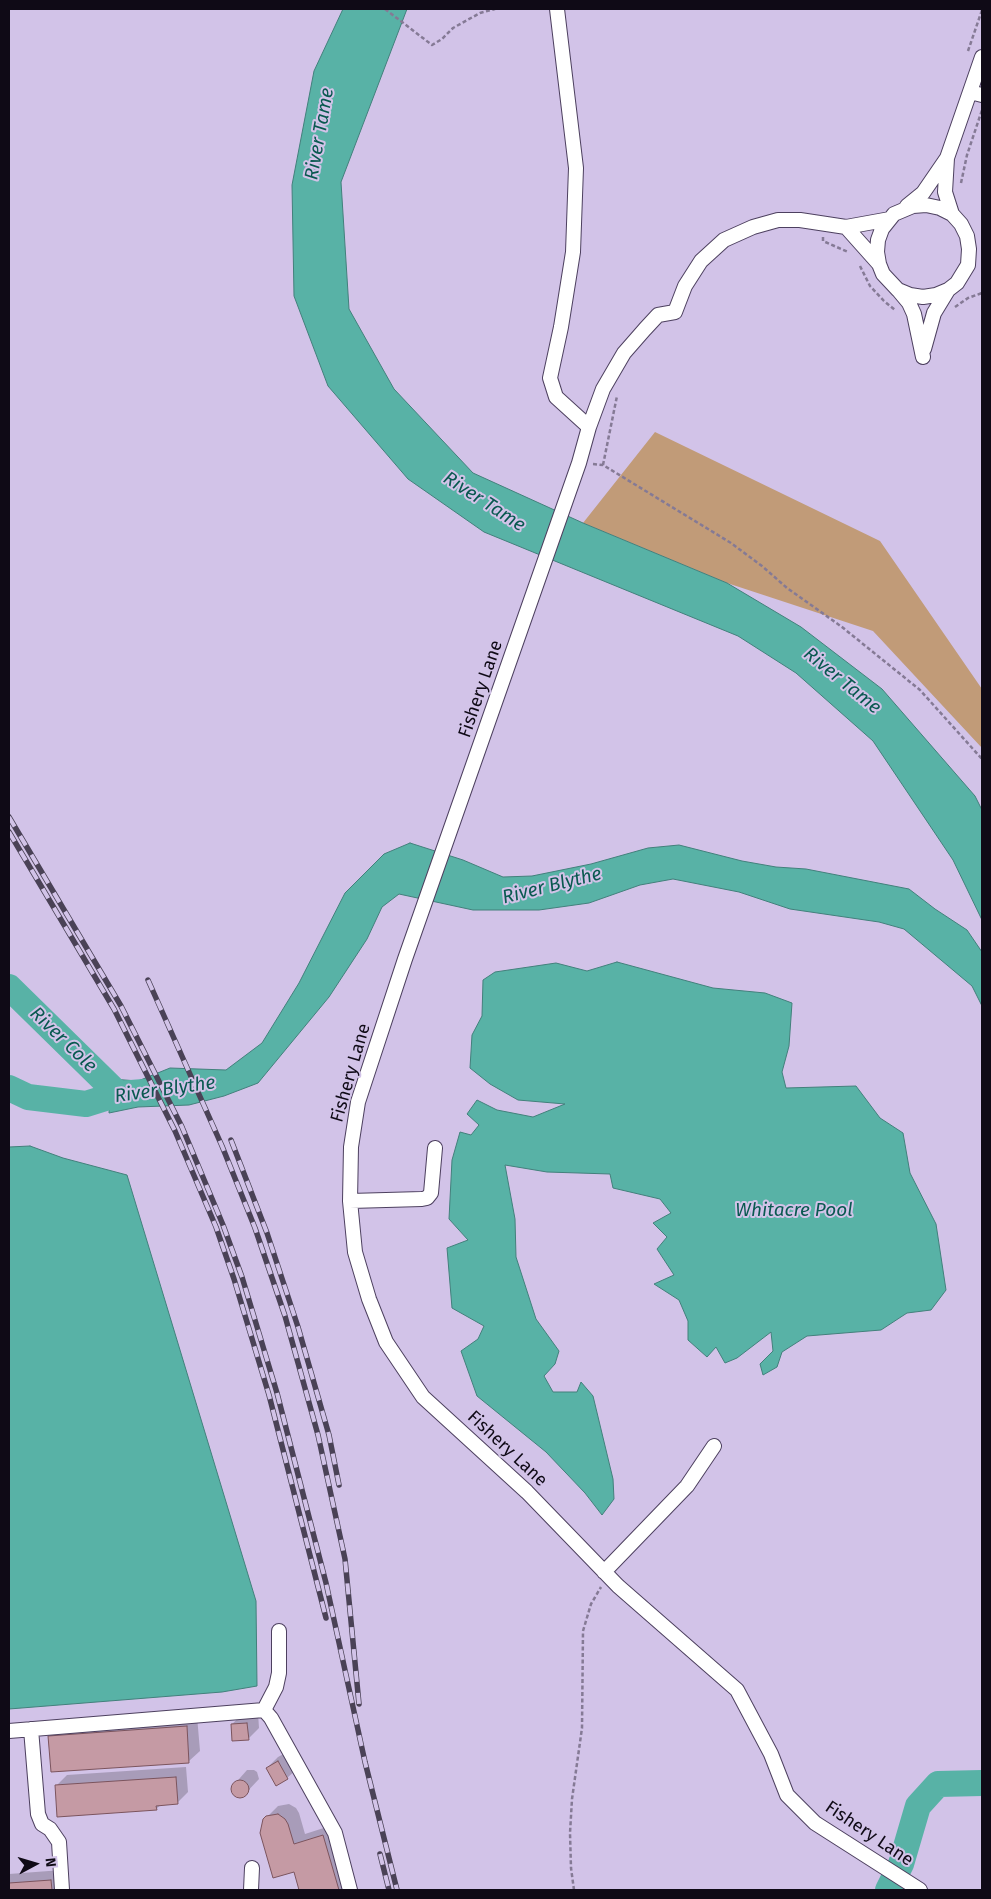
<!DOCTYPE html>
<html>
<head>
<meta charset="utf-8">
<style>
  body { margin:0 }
  #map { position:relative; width:991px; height:1899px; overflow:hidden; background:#d2c3e8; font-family:"Fira Sans",sans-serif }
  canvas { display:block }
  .frame { position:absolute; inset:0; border:10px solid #0f0a16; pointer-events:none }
  .north { position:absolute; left:10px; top:1839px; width:50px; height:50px; -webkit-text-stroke:4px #d2c3e8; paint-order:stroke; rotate:84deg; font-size:14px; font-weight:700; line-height:20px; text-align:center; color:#0f0a16 }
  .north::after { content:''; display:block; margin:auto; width:18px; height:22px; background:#0f0a16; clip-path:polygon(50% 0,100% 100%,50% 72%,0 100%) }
</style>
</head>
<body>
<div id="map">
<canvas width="991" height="1899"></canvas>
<div class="frame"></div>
<div class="north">N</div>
</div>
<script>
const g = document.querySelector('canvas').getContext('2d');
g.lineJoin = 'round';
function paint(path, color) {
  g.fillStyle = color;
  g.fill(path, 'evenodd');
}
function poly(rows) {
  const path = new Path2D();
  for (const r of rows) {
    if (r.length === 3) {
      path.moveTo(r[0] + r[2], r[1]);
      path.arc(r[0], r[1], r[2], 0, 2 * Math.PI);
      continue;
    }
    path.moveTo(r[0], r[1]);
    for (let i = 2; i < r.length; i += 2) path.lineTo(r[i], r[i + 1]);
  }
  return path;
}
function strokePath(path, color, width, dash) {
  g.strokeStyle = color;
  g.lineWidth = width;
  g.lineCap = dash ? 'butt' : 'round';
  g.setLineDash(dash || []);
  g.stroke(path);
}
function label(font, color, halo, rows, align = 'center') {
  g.font = font + ' "Fira Sans",sans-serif';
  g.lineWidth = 4;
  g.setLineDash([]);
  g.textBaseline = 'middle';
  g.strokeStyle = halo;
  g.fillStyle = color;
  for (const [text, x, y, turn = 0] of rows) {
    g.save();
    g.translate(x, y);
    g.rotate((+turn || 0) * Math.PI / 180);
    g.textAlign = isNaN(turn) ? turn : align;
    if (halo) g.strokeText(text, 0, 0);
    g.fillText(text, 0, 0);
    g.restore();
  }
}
paint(poly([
  [655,432,880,541,982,689,982,748,873,631,727,583,583,523]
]), '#c19b78');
const water = poly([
  [343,9,407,9,341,182,349,309,394,389,473,473,583,523,727,583,801,627,882,689,975,796,982,810,982,920,953,860,873,741,796,673,738,636,484,532,408,479,328,386,294,296,292,185,314,71,343,9],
  [410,843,463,860,503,877,532,876,591,864,648,848,679,845,742,861,776,867,806,869,909,889,935,909,967,930,982,952,982,1006,972,986,904,929,879,922,790,909,739,892,673,879,640,885,589,903,539,910,473,910,399,894,382,907,367,939,329,997,258,1083,224,1096,189,1105,138,1107,109,1113,111,1079,138,1081,170,1068,226,1070,262,1043,299,983,345,893,384,854,410,843],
  [617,962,713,988,765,993,792,1003,789,1046,782,1072,786,1088,856,1086,880,1118,903,1133,910,1173,936,1224,946,1290,931,1310,907,1313,881,1330,807,1336,782,1352,777,1367,763,1375,760,1364,773,1351,771,1332,737,1358,725,1363,716,1347,707,1357,688,1340,688,1321,679,1300,654,1284,674,1275,657,1249,667,1237,653,1223,671,1213,660,1199,613,1188,610,1174,547,1172,505,1165,515,1219,516,1257,536,1319,559,1351,555,1364,544,1376,553,1392,577,1392,581,1382,593,1396,613,1479,614,1499,602,1515,585,1493,546,1452,477,1396,461,1351,478,1339,484,1326,452,1308,447,1248,468,1240,449,1219,452,1160,460,1132,471,1135,479,1125,467,1114,477,1100,497,1110,533,1117,565,1104,518,1100,490,1084,470,1068,472,1035,482,1016,483,980,495,972,556,963,587,971,617,962],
  [30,1146,63,1158,127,1175,256,1601,257,1686,222,1692,9,1709,9,1147,30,1146]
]);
paint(water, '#58b2a6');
strokePath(water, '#42807b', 1);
paint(poly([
  [258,1713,259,1728,248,1739,232,1724,243,1714],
  [197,1716,200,1751,189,1761,49,1737,60,1726],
  [289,1751,298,1768,287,1778,267,1768,278,1757],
  [186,1767,188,1792,177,1803,162,1804,156,1809,56,1786,67,1775],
  [247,1770,254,1770,257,1772,259,1779,243,1796,240,1797,234,1794,232,1787],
  [289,1804,296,1808,299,1813,305,1834,333,1825,352,1890,300,1890,294,1870,264,1820,278,1806],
  [62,1870,63,1890,9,1890,9,1874]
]), '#0003');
strokePath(poly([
  [9,987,118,1094],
  [9,1088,28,1097,86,1104,118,1094,144,1092],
  [888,1890,901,1864,918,1806,938,1784,982,1783]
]), '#58b2a6', 26);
const building = poly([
  [247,1723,249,1740,232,1741,231,1724,247,1723],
  [187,1726,189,1763,51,1772,48,1736,187,1726],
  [278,1761,288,1779,276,1786,266,1768,278,1761],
  [176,1777,178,1804,156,1806,157,1810,57,1817,55,1785,176,1777],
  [240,1789,9],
  [278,1814,285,1819,288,1824,294,1844,323,1835,339,1890,299,1890,294,1872,273,1878,260,1833,263,1819,266,1816,278,1814],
  [51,1880,52,1890,9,1890,9,1883,51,1880]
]);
paint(building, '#c59aa4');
strokePath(building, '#7b545d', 1);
const minor = poly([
  [557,9,576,168,573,252,561,327,550,378,556,397,589,427],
  [970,92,982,95],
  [947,158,945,192,952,214,961,224,967,236,969,249,968,265,957,283,948,290,936,295,923,297,910,295,898,290,883,274,879,264,877,252,878,240,882,229,894,214,913,206,926,205,940,208,952,214],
  [907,206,923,193,947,158,982,57],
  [890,219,846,227,800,220,778,220,753,227,724,240,701,261,685,286,675,312,658,315,645,329,624,353,603,389,589,427,579,463,405,959,358,1102,351,1147,350,1201,355,1252,369,1299,386,1342,423,1397,527,1492,618,1586,737,1690,771,1754,787,1795,815,1823,920,1890],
  [846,227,879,264],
  [899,291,909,303,914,314,923,357],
  [924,349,934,313,948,290],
  [350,1201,422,1199,427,1198,431,1193,435,1148],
  [604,1572,687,1486,714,1446],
  [264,1710,276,1687,279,1673,279,1631],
  [31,1729,38,1814,42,1824,50,1829,59,1842,62,1890],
  [9,1731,264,1710,271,1718,335,1833,350,1890],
  [251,1890,252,1868]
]);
strokePath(minor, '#4d405f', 16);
strokePath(poly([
  [385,9,432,45,442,39,453,28,480,13,495,9],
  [968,51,982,10],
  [961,183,967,155,982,110],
  [823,237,823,241,848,252],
  [860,266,870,286,884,301,895,310],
  [955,307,968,298,982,293],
  [593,464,603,465,731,543,762,566,787,588,842,627,920,690,982,759],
  [603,465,617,396],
  [574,1890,571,1868,570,1833,572,1799,582,1728,583,1631,591,1604,601,1587]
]), '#857a95', 2.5, [4, 2.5]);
strokePath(minor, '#fff', 14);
const rail = poly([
  [9,817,121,1006,182,1127,223,1225,242,1277,277,1393,326,1583,365,1762,397,1890],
  [9,832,114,1009,175,1131,216,1227,234,1279,269,1395,326,1618],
  [148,980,222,1146,255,1228,285,1316,318,1435,345,1559,359,1704],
  [231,1140,267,1233,298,1327,329,1435,339,1485],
  [380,1854,389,1890]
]);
strokePath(rail, '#4a4256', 5.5);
strokePath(rail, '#d2c3e8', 4, [11]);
label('18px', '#0f0a16', '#d2c3e8', [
  ["Fishery Lane",481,689,-71],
  ["Fishery Lane",351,1073,-74],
  ["Fishery Lane",507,1449,43],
  ["Fishery Lane",869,1834,34]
]);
label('italic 19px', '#095950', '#d2c3e8', [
  ["River Tame",320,134,-80],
  ["River Tame",484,502,33],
  ["River Tame",842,681,39],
  ["River Blythe",552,886,-14],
  ["River Cole",63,1040,44],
  ["River Blythe",165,1090,-8],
  ["Whitacre Pool",794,1211]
]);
</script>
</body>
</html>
